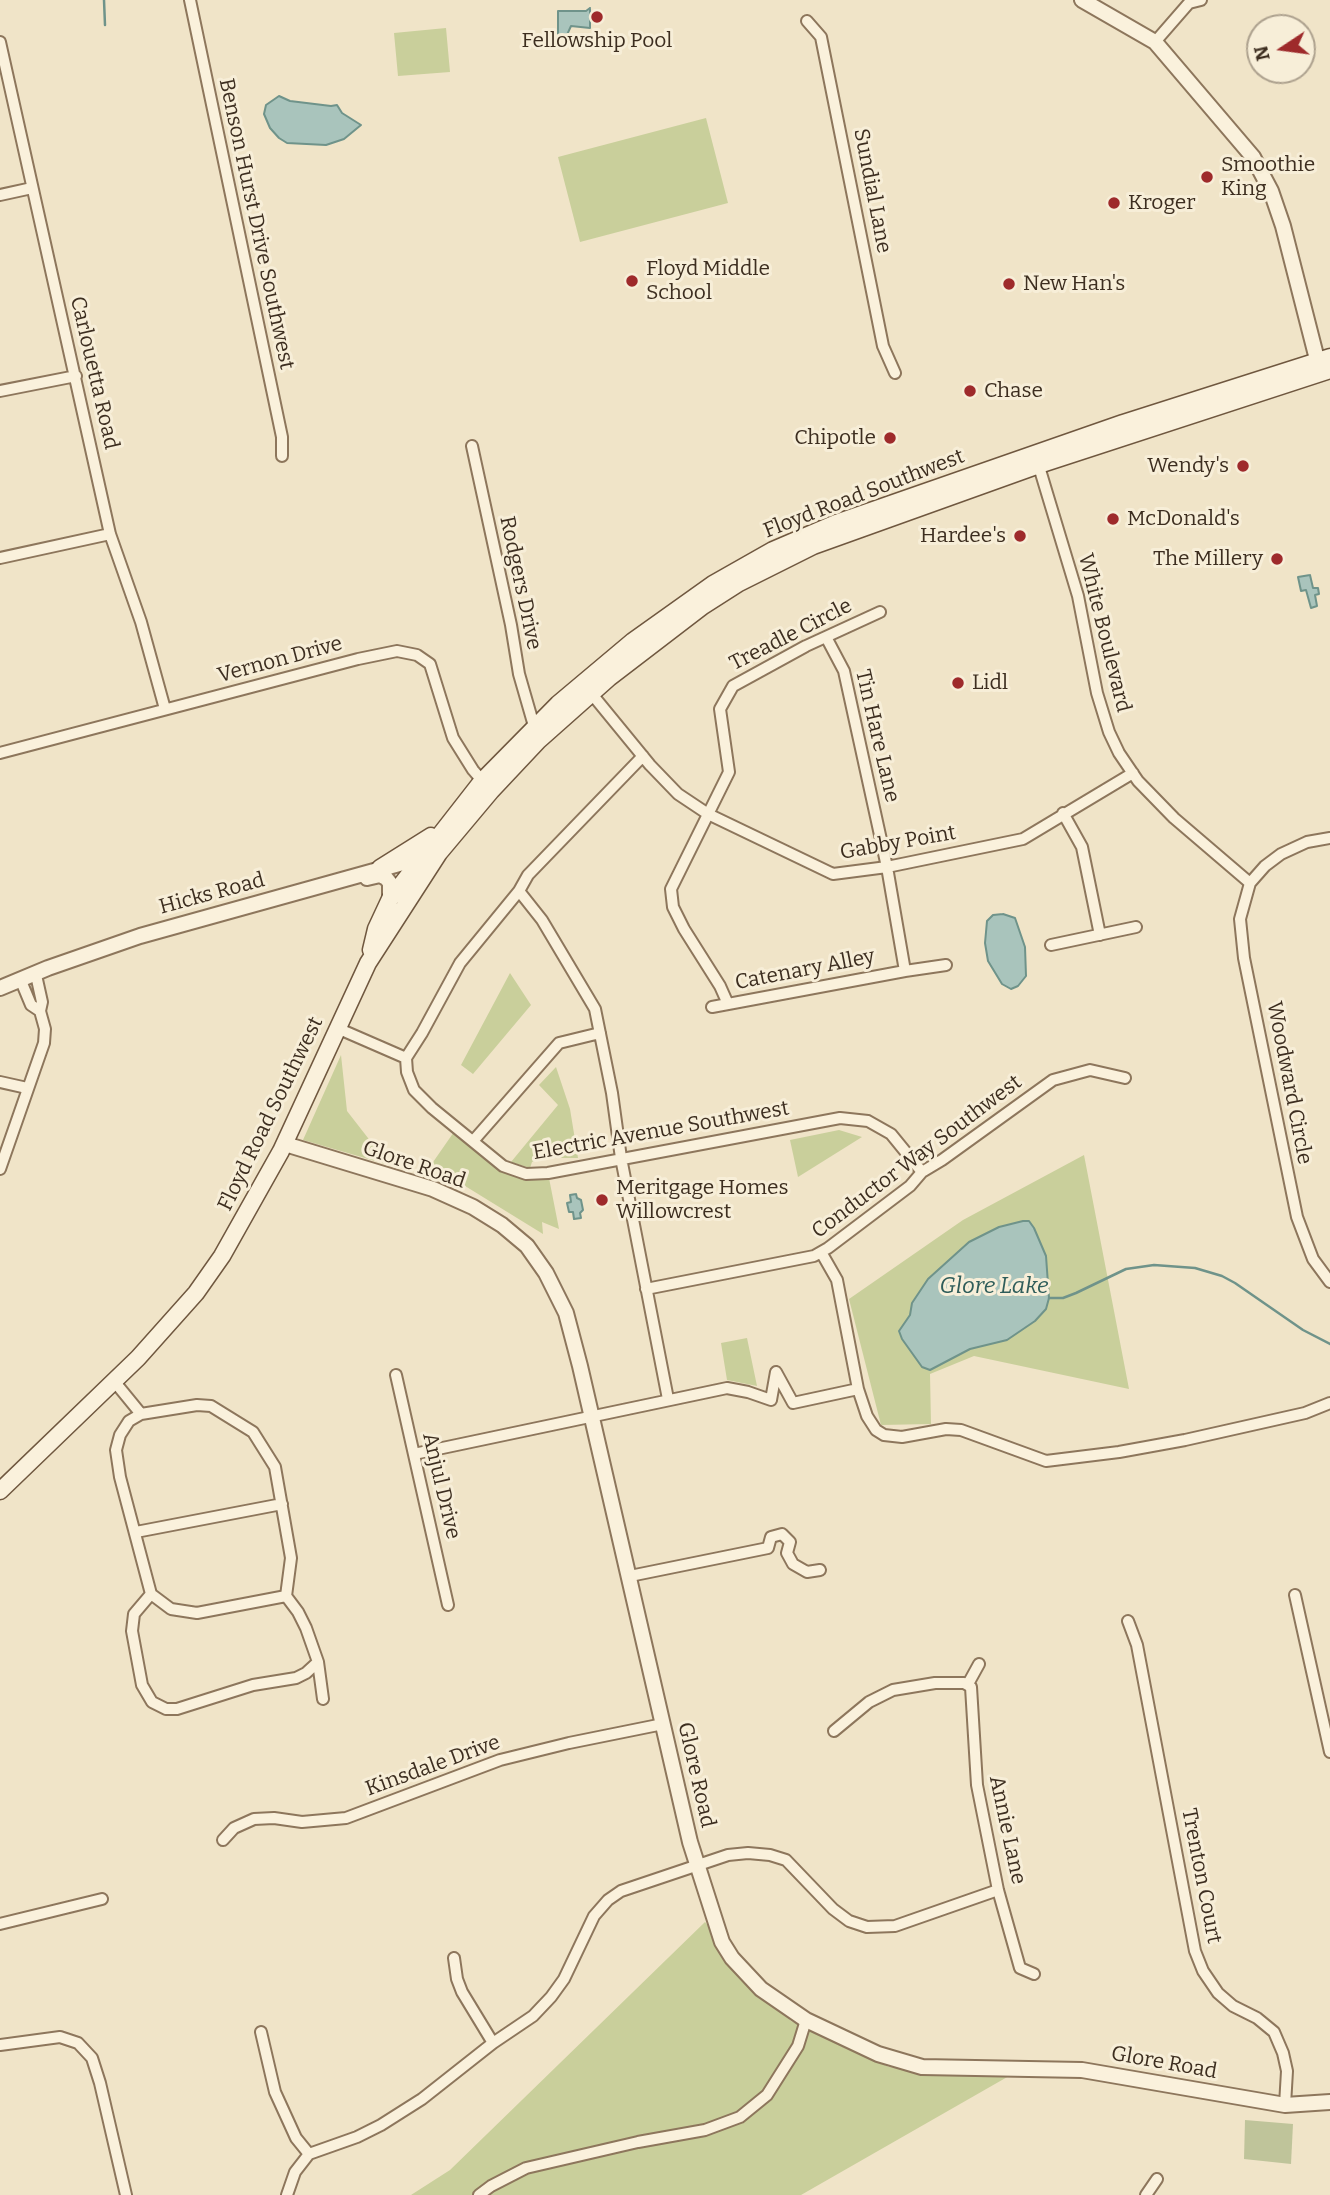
<!DOCTYPE html>
<html>
<head>
<meta charset="utf-8">
<style>
  body { margin:0 }
  #map { position:relative; width:1330px; height:2195px; overflow:hidden; background:#f0e4c8; font-family:Bitter,serif }
  canvas { display:block }
  .north { position:absolute; left:1246px; top:14px; width:70px; height:70px; box-sizing:border-box; background:#f7eed8; border:2px solid #ada18e; border-radius:50%; rotate:257deg; font-size:19px; font-weight:700; line-height:28px; text-align:center; color:#3d2e20 }
  .north::after { content:''; display:block; margin:auto; width:24px; height:32px; background:#9e2a2b; clip-path:polygon(50% 0,100% 100%,50% 72%,0 100%) }
</style>
</head>
<body>
<div id="map">
<canvas width="1330" height="2195"></canvas>
<div class="north">N</div>
</div>
<script>
const g = document.querySelector('canvas').getContext('2d');
g.lineJoin = 'round';
function paint(path, color) {
  g.fillStyle = color;
  g.fill(path, 'evenodd');
}
function poly(rows) {
  const path = new Path2D();
  for (const r of rows) {
    path.moveTo(r[0], r[1]);
    for (let i = 2; i < r.length; i += 2) path.lineTo(r[i], r[i + 1]);
  }
  return path;
}
function strokePath(path, color, width, dash) {
  g.strokeStyle = color;
  g.lineWidth = width;
  g.lineCap = dash ? 'butt' : 'round';
  g.setLineDash(dash || []);
  g.stroke(path);
}
function label(font, color, halo, rows, align = 'center') {
  g.font = font + ' Bitter,serif';
  g.lineWidth = 6;
  g.setLineDash([]);
  g.textBaseline = 'middle';
  g.strokeStyle = halo;
  g.fillStyle = color;
  for (const [text, x, y, turn = 0] of rows) {
    g.save();
    g.translate(x, y);
    g.rotate((+turn || 0) * Math.PI / 180);
    g.textAlign = isNaN(turn) ? turn : align;
    if (halo) g.strokeText(text, 0, 0);
    g.fillText(text, 0, 0);
    g.restore();
  }
}
paint(poly([
  [446,28,450,72,398,76,394,33],
  [706,118,728,203,580,242,558,157],
  [510,973,531,1005,473,1074,461,1065],
  [341,1055,347,1111,389,1165,303,1140],
  [556,1067,570,1109,578,1158,554,1158,532,1162,530,1168,511,1162,558,1105,539,1085],
  [456,1129,497,1160,532,1176,548,1173,559,1229,542,1222,543,1234,431,1165],
  [839,1130,862,1137,798,1177,790,1140],
  [1084,1155,1129,1389,974,1356,930,1374,931,1424,881,1425,849,1299,963,1220],
  [747,1338,757,1386,727,1380,721,1343],
  [705,1922,791,2021,889,2067,1009,2076,801,2195,411,2195,450,2170]
]), '#c9cf9b');
paint(poly([
  [1245,2120,1293,2124,1291,2164,1244,2159]
]), '#bfc49a');
const water = poly([
  [590,8,590,28,571,26,566,37,558,36,558,11,586,11,590,8],
  [279,96,290,101,331,106,337,105,342,113,361,125,344,139,326,145,287,143,279,138,270,128,264,114,266,105,279,96],
  [1310,575,1313,588,1318,588,1319,594,1315,595,1317,606,1311,608,1306,590,1301,591,1298,577,1310,575],
  [1003,914,1015,918,1025,947,1026,976,1018,986,1011,989,1002,984,988,961,985,943,987,921,993,915,1003,914],
  [576,1194,577,1198,581,1200,583,1210,580,1213,581,1218,574,1219,573,1212,569,1212,567,1203,571,1202,570,1195,576,1194],
  [1023,1221,1029,1221,1034,1228,1046,1256,1049,1298,1046,1309,1035,1321,1007,1340,970,1349,930,1370,922,1367,902,1339,899,1331,910,1315,912,1303,928,1279,969,1242,999,1227,1023,1221]
]);
paint(water, '#a9c4bc');
strokePath(water, '#6f938a', 2);
strokePath(poly([
  [104,0,105,25],
  [1049,1298,1063,1298,1076,1293,1126,1269,1154,1265,1195,1268,1222,1276,1235,1283,1303,1330,1330,1344]
]), '#6f938a', 2.5);
const minor = poly([
  [190,0,282,437,282,456],
  [807,21,821,37,883,346,895,373],
  [0,42,110,534,141,622,165,709],
  [1155,42,1189,3,1201,0],
  [0,195,32,188],
  [0,391,76,376],
  [472,446,511,625,519,674,534,726],
  [1037,460,1078,596,1097,693,1109,732,1119,753,1138,781,1174,818,1250,883],
  [0,558,110,534],
  [826,637,844,671,887,867,905,971],
  [591,693,650,765,678,794,708,814,833,874,887,867,1023,839,1133,773],
  [0,753,358,659,397,651,417,655,430,664,453,738,473,770,486,785],
  [643,756,528,875,519,891,460,963,422,1033,406,1058,407,1072,414,1090,432,1108,503,1166,526,1174,548,1173,840,1118,868,1121,891,1134,922,1172],
  [1063,813,1082,847,1100,935],
  [1330,838,1307,842,1281,854,1265,866,1250,883,1240,919,1244,958,1297,1217,1313,1259,1330,1282],
  [519,891,542,920,595,1009,612,1093,621,1158,668,1399],
  [1051,945,1136,927],
  [21,981,31,1005,40,1011],
  [728,1004,720,986,684,929,673,907,671,889,729,772,720,709,733,686,806,646,880,612],
  [712,1007,905,971,946,965],
  [337,1028,406,1058],
  [0,1082,27,1088],
  [474,1140,559,1043,600,1033],
  [0,1169,44,1043,45,1029,40,1011,42,1002,36,975],
  [821,1252,837,1280,858,1389,867,1416,876,1430,884,1435,902,1437,946,1429,961,1430,1046,1461,1119,1452,1185,1440,1305,1413,1330,1403],
  [646,1289,814,1256,828,1248,910,1186,922,1172,942,1160,1053,1080,1090,1070,1125,1078],
  [396,1375,448,1605],
  [114,1381,141,1414],
  [197,1405,211,1406,253,1432,275,1467,291,1558,286,1596,197,1613,171,1609,151,1594,120,1477,116,1450,120,1435,129,1421,141,1414,197,1405],
  [414,1454,727,1388,748,1392,771,1400,776,1372,793,1403,858,1389],
  [136,1532,282,1504],
  [768,1548,771,1537,782,1534,790,1542,787,1553,793,1564,807,1572,820,1570],
  [630,1576,768,1548],
  [151,1594,134,1614,132,1631,142,1685,152,1702,166,1709,177,1709,253,1685,296,1678,306,1673,318,1662],
  [1295,1595,1330,1752],
  [286,1596,298,1612,306,1628,318,1662,323,1699],
  [1128,1621,1137,1645,1195,1951,1203,1971,1218,1993,1233,2006,1257,2018,1274,2032,1283,2053,1287,2071,1285,2105],
  [968,1684,979,1664],
  [834,1731,869,1702,893,1690,935,1683,964,1683,971,1687,977,1785,998,1890,1020,1968,1034,1974],
  [223,1840,234,1828,254,1819,274,1818,302,1822,346,1818,500,1760,569,1743,663,1724],
  [0,1924,102,1899],
  [454,1958,457,1979,462,1992,493,2043],
  [261,2032,275,2092,296,2138,309,2154],
  [0,2045,60,2037,78,2043,92,2058,100,2083,126,2195],
  [287,2195,295,2172,309,2154,357,2137,381,2125,422,2099,493,2043,533,2016,551,1997,564,1979,594,1916,608,1900,621,1891,728,1855,748,1853,770,1855,786,1860,833,1909,849,1921,867,1927,895,1926,998,1890],
  [479,2195,491,2186,526,2168,638,2142,705,2130,740,2117,767,2095,798,2046,806,2020],
  [1146,2195,1157,2179]
]);
const tertiary = poly([
  [1082,0,1155,42,1253,157,1271,191,1283,226,1320,371],
  [367,878,380,875,386,878,390,883,390,899],
  [0,988,48,968,140,936,428,856],
  [285,1144,433,1189,473,1207,502,1225,527,1246,546,1273,566,1313,580,1366,690,1842,722,1942,732,1958,761,1989,806,2020,878,2054,922,2067,1082,2070,1285,2105,1330,2102]
]);
const secondary = poly([
  [380,868,431,836],
  [371,950,376,929,390,899,482,781,558,704,633,641,713,584,773,550,836,523,1123,423,1330,357],
  [0,1491,138,1358,196,1293,222,1256,281,1151,368,963,439,853,491,791,538,741,609,678,703,606,739,583,813,546,1039,465,1330,370]
]);
strokePath(minor, '#8d765c', 14);
strokePath(tertiary, '#8d765c', 18);
strokePath(secondary, '#6f573f', 19);
strokePath(minor, '#faf1dc', 10);
strokePath(tertiary, '#faf1dc', 14);
strokePath(secondary, '#faf1dc', 16);
for (const [x, y, r, color] of [
  [597,17,7,"#9e2a2b"],
  [1207,177,7,"#9e2a2b"],
  [1114,203,7,"#9e2a2b"],
  [632,281,7,"#9e2a2b"],
  [1009,284,7,"#9e2a2b"],
  [970,391,7,"#9e2a2b"],
  [890,438,7,"#9e2a2b"],
  [1243,466,7,"#9e2a2b"],
  [1113,519,7,"#9e2a2b"],
  [1020,536,7,"#9e2a2b"],
  [1277,559,7,"#9e2a2b"],
  [958,683,7,"#9e2a2b"],
  [602,1200,7,"#9e2a2b"]
]) {
  const dot = new Path2D();
  dot.arc(x, y, r, 0, 2 * Math.PI);
  g.fillStyle = color;
  g.fill(dot);
  strokePath(dot, '#f7eed8', 2.5);
}
label('21px', '#3d2e20', '#f7eed8', [
  ["Fellowship Pool",597,41,"center"],
  ["Smoothie",1221,165],
  ["King",1221,189],
  ["Kroger",1128,203],
  ["Floyd Middle",646,269],
  ["School",646,293],
  ["New Han's",1023,284],
  ["Chase",984,391],
  ["Chipotle",876,438,"right"],
  ["Wendy's",1229,466,"right"],
  ["McDonald's",1127,519],
  ["Hardee's",1006,536,"right"],
  ["The Millery",1263,559,"right"],
  ["Lidl",972,683],
  ["Meritgage Homes",616,1188],
  ["Willowcrest",616,1212]
], 'left');
label('21px', '#3d2e20', '#f7eed8', [
  ["Sundial Lane",872,191,79],
  ["Benson Hurst Drive Southwest",256,224,78],
  ["Carlouetta Road",94,373,77],
  ["Floyd Road Southwest",864,494,-21],
  ["Rodgers Drive",520,583,78],
  ["White Boulevard",1104,633,76],
  ["Treadle Circle",791,635,-27],
  ["Vernon Drive",280,660,-15],
  ["Tin Hare Lane",877,736,77],
  ["Gabby Point",898,843,-10],
  ["Hicks Road",212,894,-15],
  ["Catenary Alley",805,970,-11],
  ["Woodward Circle",1289,1083,79],
  ["Floyd Road Southwest",271,1114,-64],
  ["Electric Avenue Southwest",661,1131,-10],
  ["Conductor Way Southwest",917,1157,-37],
  ["Glore Road",414,1165,19],
  ["Anjul Drive",441,1486,77],
  ["Kinsdale Drive",433,1766,-20],
  ["Glore Road",696,1775,77],
  ["Annie Lane",1007,1830,78],
  ["Trenton Court",1201,1876,79],
  ["Glore Road",1164,2063,10]
]);
label('italic 23px', '#2f5d5a', '#f7eed8', [
  ["Glore Lake",994,1287]
]);
</script>
</body>
</html>
